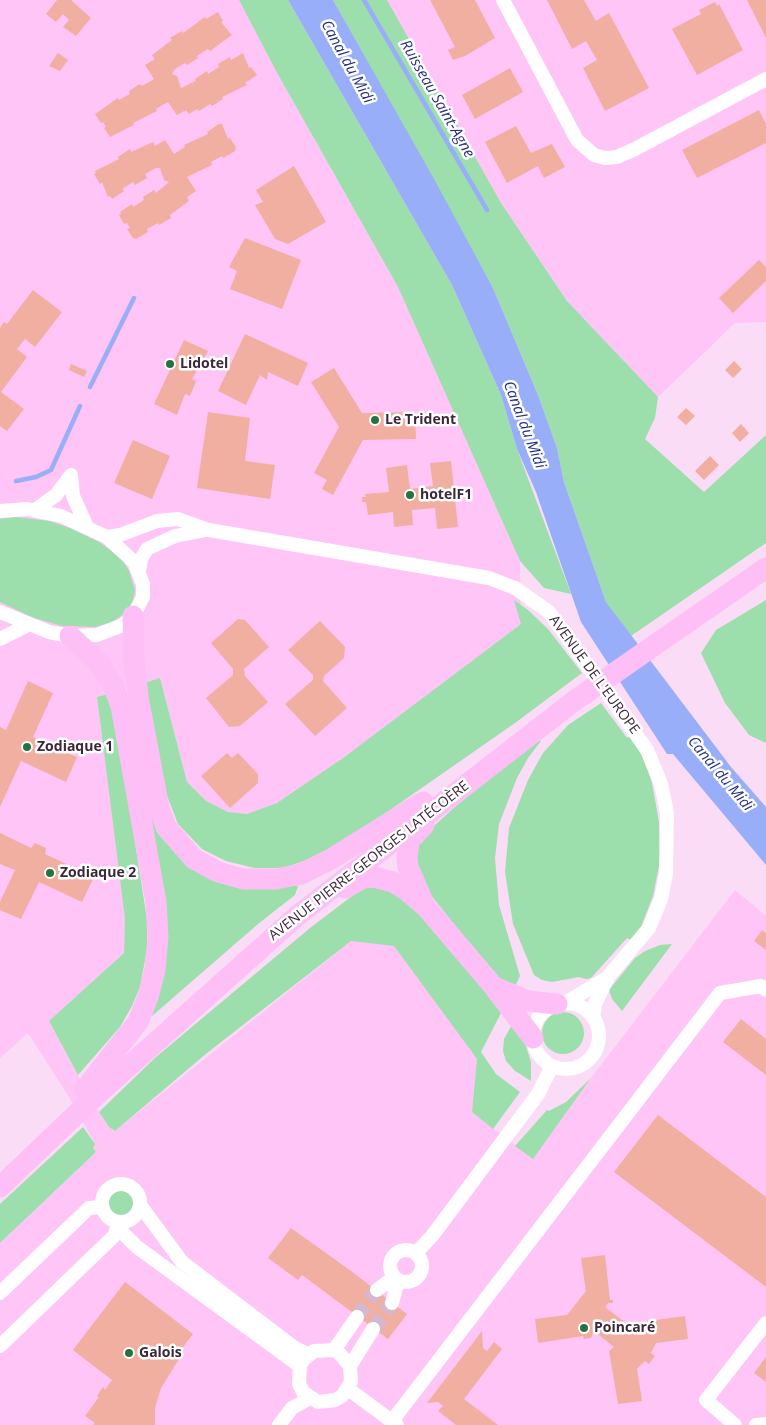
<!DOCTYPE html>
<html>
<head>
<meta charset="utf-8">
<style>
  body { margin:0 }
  canvas { display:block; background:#fbdcf6 }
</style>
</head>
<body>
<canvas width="766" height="1425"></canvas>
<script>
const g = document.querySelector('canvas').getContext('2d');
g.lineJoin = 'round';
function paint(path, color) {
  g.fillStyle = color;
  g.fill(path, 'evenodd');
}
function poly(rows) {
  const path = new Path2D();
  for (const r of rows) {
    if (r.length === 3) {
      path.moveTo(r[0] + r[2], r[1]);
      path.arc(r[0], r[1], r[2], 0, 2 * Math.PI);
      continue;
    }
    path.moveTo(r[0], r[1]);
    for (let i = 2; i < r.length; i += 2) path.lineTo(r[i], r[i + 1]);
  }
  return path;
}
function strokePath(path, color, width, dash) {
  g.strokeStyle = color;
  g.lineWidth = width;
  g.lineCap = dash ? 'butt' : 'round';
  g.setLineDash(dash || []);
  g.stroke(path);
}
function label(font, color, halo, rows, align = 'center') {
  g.font = font + ' "Open Sans",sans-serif';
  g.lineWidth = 5;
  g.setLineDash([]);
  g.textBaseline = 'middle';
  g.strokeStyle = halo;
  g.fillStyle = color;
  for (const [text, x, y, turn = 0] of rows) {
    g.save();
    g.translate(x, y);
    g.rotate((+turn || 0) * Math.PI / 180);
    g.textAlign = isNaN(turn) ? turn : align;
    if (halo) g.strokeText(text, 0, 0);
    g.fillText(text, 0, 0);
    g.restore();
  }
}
paint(poly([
  [0,0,239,0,276,71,398,287,520,561,521,624,343,758,277,803,247,814,228,812,205,801,187,782,160,678,97,697,125,919,124,953,49,1021,91,1100,109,1127,115,1131,351,941,394,945,477,1059,472,1112,533,1159,591,1078,735,890,766,916,766,1425,0,1425,0,1243,96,1152,93,1148,95,1144,72,1102,28,1033,0,1058],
  [387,0,766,0,766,322,735,323,658,397,567,301,501,203]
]), '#fec5f6');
paint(poly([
  [239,0,288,0,452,285,501,395,517,449,571,594,544,588,520,561,398,287,276,71],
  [333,0,387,0,501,203,567,301,658,397,655,418,645,439,704,492,766,435,766,543,631,636,606,602,564,482,557,448,538,395,493,288],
  [16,517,49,521,70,528,99,542,121,558,129,571,135,590,132,604,124,614,112,622,95,627,63,626,34,618,0,602,0,519],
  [514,600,528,610,548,629,582,673,515,723,370,824,316,857,283,868,254,868,226,861,202,849,178,824,164,788,144,683,160,678,187,782,206,801,228,812,247,814,277,803,343,758,521,624],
  [766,600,766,743,749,735,725,703,701,653,716,630],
  [108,694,114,710,147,919,147,950,140,987,132,1006,120,1027,78,1075,49,1021,124,953,125,919,97,697],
  [601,703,627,738,630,736,643,757,652,783,659,822,660,861,653,896,641,927,631,940,627,938,591,978,586,979,579,977,552,982,542,980,534,975,513,924,505,872,509,828,528,780,543,753,568,725],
  [539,739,541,741,528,758,517,778,499,824,495,858,499,905,520,976,513,991,499,981,427,890,417,876,416,847,425,834,456,806],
  [144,802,180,853,298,886,295,895,258,924,152,1016,155,993],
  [377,884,401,894,503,1009,481,1052,496,1074,520,1092,493,1129,472,1112,477,1059,394,946,351,941,207,1053,115,1131,109,1127,99,1112,156,1057,310,928,364,887],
  [672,944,622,1011,612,999,609,990,635,958,645,951,660,945],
  [563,1033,21],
  [514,1021,523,1037,531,1062,531,1081,515,1071,506,1061,503,1051,504,1039],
  [591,1078,533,1159,515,1146,547,1110,549,1111,566,1102],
  [83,1127,95,1144,93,1148,96,1152,0,1243,0,1204],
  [121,1203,12]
]), '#9ddead');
paint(poly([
  [288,0,333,0,434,179,493,288,538,395,557,448,564,482,606,602,731,767,766,807,766,865,673,754,667,754,581,622,536,492,517,449,501,395,452,285]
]), '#98aef9');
strokePath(poly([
  [364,0,487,210],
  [90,387,134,298],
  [16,481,36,477,51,470,80,406]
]), '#98aef9', 4.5);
paint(poly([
  [57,0,71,0,91,18,76,36,63,27,69,20,63,14,56,22,46,14],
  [430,0,475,0,495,38,465,56,453,60,448,50,455,47],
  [547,0,584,0,596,21,609,13,649,88,605,111,583,68,597,60,586,41,572,49],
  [747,0,766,0,766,38],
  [715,2,717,6,719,4,743,50,697,75,672,29,701,14,699,10],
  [218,12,223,21,221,22,232,35,210,51,208,49,197,56,198,58,187,65,185,63,175,69,172,74,177,76,181,88,196,81,195,79,207,71,208,74,219,67,218,64,230,57,231,60,243,53,249,68,251,67,257,75,245,83,247,85,222,97,223,99,212,106,210,104,199,111,197,109,189,114,186,110,177,115,168,102,156,109,157,111,133,123,134,125,110,137,104,128,106,127,103,122,101,123,95,114,118,98,119,100,130,94,129,91,140,84,142,86,154,79,145,65,155,59,152,55,172,40,170,38,182,31,183,33,205,17,206,19],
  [58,53,68,60,60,71,49,66],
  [510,68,523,92,475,119,462,95],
  [759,110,766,124,766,143,697,178,682,150],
  [219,124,222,124,228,139,230,138,236,147,235,151,223,158,222,156,211,162,212,165,187,177,196,191,187,197,189,201,170,215,171,218,159,225,158,223,147,229,148,232,136,239,133,238,127,229,130,228,127,223,124,224,119,215,121,214,120,212,132,204,133,207,144,200,143,197,154,190,156,193,169,182,164,180,160,168,156,168,145,174,147,178,135,185,133,182,122,189,124,191,112,199,110,196,108,197,102,182,100,184,94,174,96,173,95,171,119,159,118,157,130,149,131,152,153,142,155,146,165,140,174,154,185,147,184,145,208,134,207,132],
  [516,126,531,153,552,144,565,167,544,178,538,166,507,183,485,142],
  [294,166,326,222,288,244,275,239,255,205,263,202,256,190],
  [245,238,301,260,282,309,230,289,237,271,229,267],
  [759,260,766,267,766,281,733,313,719,298],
  [33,290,62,312,35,347,25,339,17,349,27,357,1,392,24,409,7,431,0,426,0,328,4,322,7,324],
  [245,334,308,363,298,386,268,372,267,380,260,375,246,405,218,391],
  [184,340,208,351,192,379,196,381,190,396,185,394,177,415,154,404],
  [734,361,742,369,733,378,725,370],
  [71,364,87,371,84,377,69,370],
  [334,368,362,413,415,412,416,439,363,440,333,495,322,489,327,480,314,473,339,427,311,382],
  [686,408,695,416,686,425,677,417],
  [208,412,250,418,245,461,275,465,270,499,197,488],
  [741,424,749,433,740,442,732,433],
  [133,440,170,456,152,499,114,483],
  [710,456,719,465,704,480,695,471],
  [451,461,458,527,437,529,435,508,412,510,413,525,394,527,393,512,368,515,366,502,362,502,362,497,366,497,365,494,389,492,386,468,407,465,410,489,433,486,430,463],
  [238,619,245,620,269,647,244,669,245,676,268,702,240,726,229,727,206,698,233,675,233,669,211,643],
  [320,621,345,647,344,658,324,676,323,681,347,708,315,736,285,704,313,680,313,675,288,650],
  [28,681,53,693,33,737,77,757,66,782,21,761,0,807,0,727,6,730],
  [227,753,232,758,238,753,258,774,258,783,230,808,201,776],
  [0,833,31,848,35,843,46,848,45,854,94,877,82,902,39,882,21,919,0,910,0,902,15,870,0,864],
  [762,930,766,933,766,950,754,941],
  [741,1019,766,1039,766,1075,723,1042],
  [658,1115,766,1197,766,1287,614,1172],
  [291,1228,351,1271,407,1314,388,1339,302,1275,298,1280,268,1258],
  [605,1255,610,1300,613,1300,613,1303,608,1303,605,1307,635,1330,637,1321,640,1322,685,1316,688,1339,656,1343,651,1353,655,1356,649,1364,645,1361,637,1369,642,1401,618,1404,609,1351,614,1347,594,1331,591,1338,584,1339,583,1336,538,1343,535,1319,567,1315,586,1291,581,1258],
  [125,1282,193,1334,179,1352,182,1354,161,1388,155,1408,155,1425,93,1425,95,1423,85,1416,99,1397,97,1396,103,1387,105,1390,112,1380,73,1350],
  [482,1331,483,1348,487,1351,494,1342,502,1349,464,1399,498,1425,456,1425,438,1411,443,1406,438,1402,427,1403],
  [766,1357,766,1382,754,1373]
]), '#f1afa2');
strokePath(poly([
  [357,1317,377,1290],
  [373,1329,392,1303]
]), '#d5b8d0', 14, [14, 7]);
strokePath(poly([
  [503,0,577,140,594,155,605,158,617,157,635,149,766,79],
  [71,475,73,496,87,527],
  [35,510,56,495,71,475],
  [0,511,27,509,61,516,107,537,134,562,143,584,143,597,133,616,123,625,97,635,70,636,49,632,0,612],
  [107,537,120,535,157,521,178,519,209,530,489,578,515,588,549,612,647,750,661,784,667,813,666,874,661,899,649,928,607,978,565,1003],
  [139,572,141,559,147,549,175,536,206,530],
  [0,639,28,625],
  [566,1036,33],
  [593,1018,595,1004,607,979],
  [121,1203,19],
  [140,1205,182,1262,295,1348,308,1354],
  [120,1222,122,1232,137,1247,300,1366],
  [406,1266,16],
  [416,1253,432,1236,538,1094,552,1066],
  [377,1290,394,1277],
  [0,1293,89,1208,102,1207],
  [392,1303,398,1280],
  [0,1346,115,1235,118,1222],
  [334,1350,357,1317],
  [350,1366,340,1354,334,1350,314,1351,303,1360,300,1366,299,1384,303,1392,318,1402,335,1400,342,1396,351,1382,350,1366,373,1329],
  [348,1389,397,1425],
  [392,1421,720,993,761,986,766,990],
  [279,1425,292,1408,310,1398],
  [735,1425,706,1400,766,1323],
  [756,1425,766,1424]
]), '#fff', 14);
strokePath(poly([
  [133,616,134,663,139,702,159,808,166,827,194,859,218,872,243,879,276,879,301,874,331,859,423,802],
  [70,636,99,663,113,685,121,706,156,902,158,937,155,970,148,997,138,1022,85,1089],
  [345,888,363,878,374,877,393,882,406,890,426,907,494,987,533,1038],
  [423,902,408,867,407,858,409,841,424,825],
  [494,987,528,1001,557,1004],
  [0,1187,91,1100,297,916,574,701,766,568]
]), '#fdbff6', 21);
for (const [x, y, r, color] of [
  [170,364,5,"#277241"],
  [375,420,5,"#277241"],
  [410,495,5,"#277241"],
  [27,747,5,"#277241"],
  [50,873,5,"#277241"],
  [584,1328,5,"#277241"],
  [129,1353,5,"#277241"]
]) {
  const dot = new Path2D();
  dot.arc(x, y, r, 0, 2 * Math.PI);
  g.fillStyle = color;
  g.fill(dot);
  strokePath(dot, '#fff', 2);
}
label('bold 14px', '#3c2839', '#fff', [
  ["Lidotel",180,364],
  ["Le Trident",385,420],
  ["hotelF1",420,495],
  ["Zodiaque 1",37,747],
  ["Zodiaque 2",60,873],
  ["Poincaré",594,1328],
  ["Galois",139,1353]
], 'left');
label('14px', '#3c2839', '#fff', [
  ["AVENUE DE L'EUROPE",594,675,54],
  ["AVENUE PIERRE-GEORGES LATÉCOÈRE",369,861,-38]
]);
label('italic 15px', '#253084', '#fff', [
  ["Canal du Midi",347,62,61],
  ["Ruisseau Saint-Agne",437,99,60],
  ["Canal du Midi",524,425,69],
  ["Canal du Midi",720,774,50]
]);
</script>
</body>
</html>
